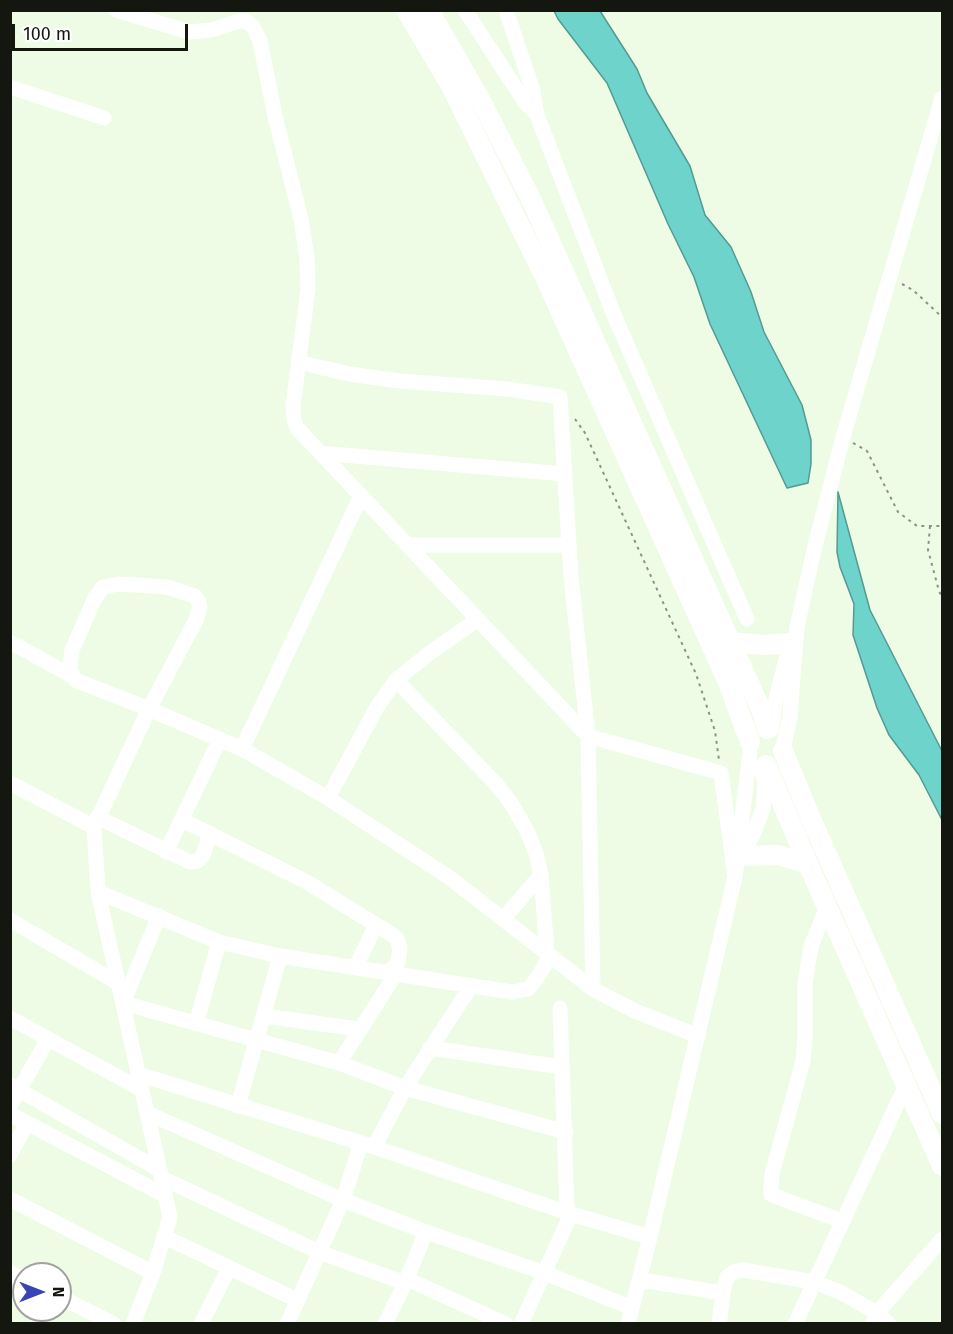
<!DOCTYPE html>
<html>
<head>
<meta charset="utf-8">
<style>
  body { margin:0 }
  #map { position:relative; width:953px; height:1334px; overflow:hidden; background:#effce5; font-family:"Fira Sans",sans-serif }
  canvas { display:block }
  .frame { position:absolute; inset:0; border:12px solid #13170f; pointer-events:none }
  .north { position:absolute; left:12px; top:1262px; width:60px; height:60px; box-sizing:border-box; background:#fff; border:2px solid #a1a29f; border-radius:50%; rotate:90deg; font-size:16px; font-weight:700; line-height:24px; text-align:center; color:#13170f }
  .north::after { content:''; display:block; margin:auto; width:21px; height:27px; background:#3944b7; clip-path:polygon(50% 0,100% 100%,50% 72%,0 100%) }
  .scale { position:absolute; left:12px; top:24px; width:176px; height:27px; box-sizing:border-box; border:3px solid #13170f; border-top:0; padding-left:8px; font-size:18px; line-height:21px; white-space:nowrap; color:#13170f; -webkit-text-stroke:4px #fff; paint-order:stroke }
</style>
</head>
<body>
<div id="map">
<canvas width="953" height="1334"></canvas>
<div class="frame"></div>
<div class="north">N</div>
<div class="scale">100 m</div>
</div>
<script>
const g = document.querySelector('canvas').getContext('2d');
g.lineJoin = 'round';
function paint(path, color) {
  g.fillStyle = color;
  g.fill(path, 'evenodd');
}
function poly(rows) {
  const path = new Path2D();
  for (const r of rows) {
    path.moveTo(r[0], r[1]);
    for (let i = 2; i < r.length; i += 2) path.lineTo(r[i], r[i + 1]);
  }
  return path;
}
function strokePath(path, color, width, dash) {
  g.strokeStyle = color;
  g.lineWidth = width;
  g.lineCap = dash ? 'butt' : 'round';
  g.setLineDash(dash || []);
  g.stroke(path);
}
const water = poly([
  [554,11,600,11,637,69,647,93,690,166,705,215,731,247,751,292,764,332,802,405,811,440,811,464,808,483,787,488,710,324,694,277,668,224,607,83,558,19,554,11],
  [838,492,870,610,942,751,942,820,919,775,889,735,877,708,853,635,854,604,840,567,837,552,838,492]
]);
paint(water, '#6ed3ca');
strokePath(water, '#539b92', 1.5);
strokePath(poly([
  [902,284,913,290,942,317],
  [575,419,585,433,696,674,715,731,719,760],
  [853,443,867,451,898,512,917,526,942,526],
  [930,526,928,550,939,591,942,597]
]), '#8b9484', 2, [3, 4.5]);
strokePath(poly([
  [116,10,189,32,212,30,239,21,246,21,253,27,260,41,275,116,301,219,307,258,308,289,293,406,294,420,297,428,588,736,721,773,735,877],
  [465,10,524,101,537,115,614,315,747,619],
  [506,10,533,91,537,115],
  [10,87,104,118],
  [298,362,349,374,400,381,507,389,560,397,571,577,588,736,593,989],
  [320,453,565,474],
  [407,545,569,545],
  [10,642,72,676],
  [396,680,496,784,511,803,528,833,536,853,541,875,547,953],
  [771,730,776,699,788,652],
  [784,744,790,717,797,627,814,550,843,437,942,98],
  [242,749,361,496],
  [10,783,94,827],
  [328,798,377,707,396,680,431,652,477,620],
  [97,817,190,862,198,861,203,855,210,833],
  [182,820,305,881,391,934,397,939,400,949,398,962,388,973],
  [166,852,220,739],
  [742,855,753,834,763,809,765,785,761,767],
  [98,892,219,942,280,956,499,990,513,992,528,989,537,978,550,956],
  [827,907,812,944,808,963,805,986,805,1039,803,1061,772,1174,771,1188,771,1194,785,1200,842,1221],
  [159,916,123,1003,339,1063,405,1088,566,1132],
  [503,919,541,875],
  [10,920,118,983],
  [356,966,376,925],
  [560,1008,567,1212],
  [264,1016,359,1029],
  [10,1018,142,1090],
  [196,1024,219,942],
  [430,1048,562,1067],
  [339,1063,395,975],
  [138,1074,374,1147,571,1214,650,1237],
  [10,1085,160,1170],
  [10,1106,48,1039],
  [238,1106,280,956],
  [147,1113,343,1200,426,1232,545,1273,632,1308],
  [10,1114,166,1196],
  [374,1147,405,1088,471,986],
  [10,1155,27,1123],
  [162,1178,319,1252,405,1283],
  [10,1199,153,1273],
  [165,1237,297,1300],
  [10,1273,24,1279],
  [407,1279,506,1324],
  [640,1280,723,1293],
  [60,1297,114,1324],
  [37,1324,43,1310],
  [133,1324,153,1273,170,1217,98,892,94,827,149,709,196,620,200,607,198,600,195,596,167,587,119,584,103,587,95,598,72,650,70,669,75,680,149,709,242,749,328,798,450,878,593,989,635,1011,698,1036],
  [201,1324,229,1268],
  [287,1324,343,1200,361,1143],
  [385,1324,405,1283,426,1232],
  [521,1324,571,1214],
  [628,1324,650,1237,735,877,750,752],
  [719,1324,723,1293,727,1277,734,1272,743,1270,814,1282,840,1292,877,1313,889,1324],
  [795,1324,906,1085],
  [872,1324,877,1313,942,1239]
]), '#fff', 15);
strokePath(poly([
  [406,10,451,86,545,277,727,680,750,742],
  [429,10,481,101,531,199,762,712,767,729],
  [730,642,764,645,791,643],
  [783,751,812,821,942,1114],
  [766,765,808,864,942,1166],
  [741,856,778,855,808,864]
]), '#fff', 20);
</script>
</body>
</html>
